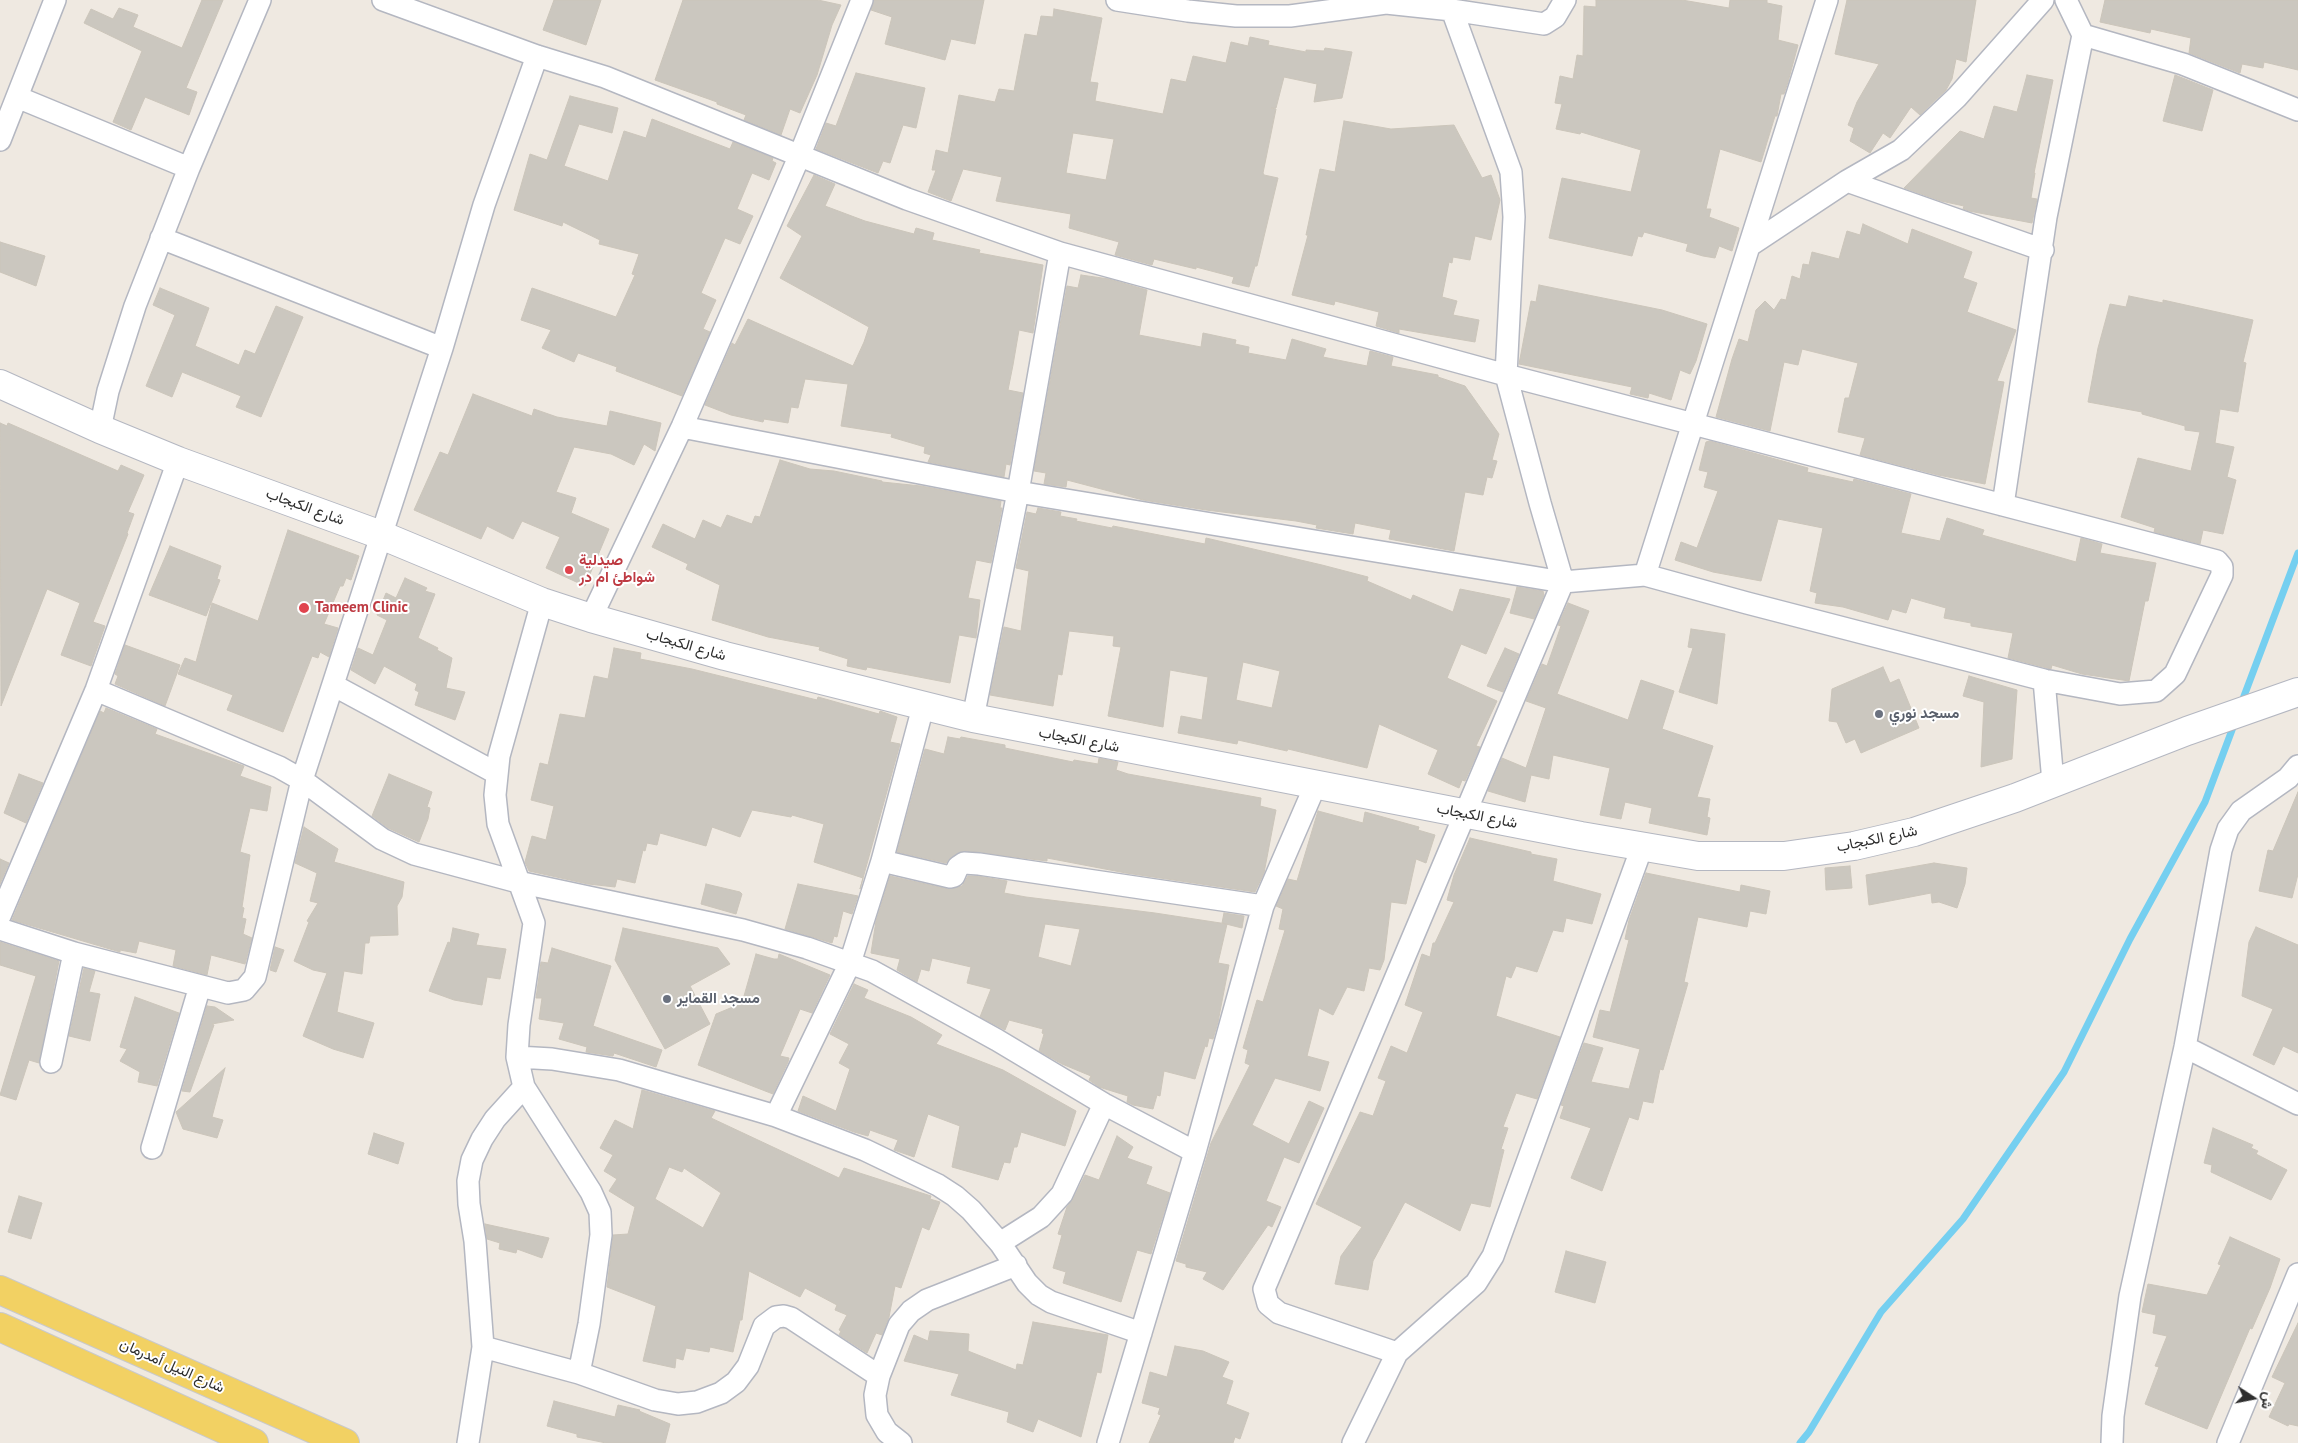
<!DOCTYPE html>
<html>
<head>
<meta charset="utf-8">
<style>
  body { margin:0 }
  #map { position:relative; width:2298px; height:1443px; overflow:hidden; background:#efe9e1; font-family:"PT Sans",Vazirmatn,sans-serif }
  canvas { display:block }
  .north { position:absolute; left:2228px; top:1373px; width:50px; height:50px; -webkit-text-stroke:4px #fff; paint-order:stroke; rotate:101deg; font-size:14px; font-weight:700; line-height:20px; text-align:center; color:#2e2e2e }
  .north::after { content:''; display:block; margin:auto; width:18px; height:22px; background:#2e2e2e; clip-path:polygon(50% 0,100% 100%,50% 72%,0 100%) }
</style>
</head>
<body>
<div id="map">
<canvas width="2298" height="1443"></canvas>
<div class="north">ش</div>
</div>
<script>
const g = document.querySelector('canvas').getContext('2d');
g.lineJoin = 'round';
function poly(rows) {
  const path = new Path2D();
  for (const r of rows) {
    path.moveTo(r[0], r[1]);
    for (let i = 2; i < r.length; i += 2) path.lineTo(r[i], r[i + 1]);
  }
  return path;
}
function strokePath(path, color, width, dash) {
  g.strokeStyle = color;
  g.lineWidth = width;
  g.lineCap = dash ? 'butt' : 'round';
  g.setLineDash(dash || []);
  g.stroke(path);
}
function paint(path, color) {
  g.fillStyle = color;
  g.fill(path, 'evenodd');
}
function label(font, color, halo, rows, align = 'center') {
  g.font = font + ' "PT Sans",Vazirmatn,sans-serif';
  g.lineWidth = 4;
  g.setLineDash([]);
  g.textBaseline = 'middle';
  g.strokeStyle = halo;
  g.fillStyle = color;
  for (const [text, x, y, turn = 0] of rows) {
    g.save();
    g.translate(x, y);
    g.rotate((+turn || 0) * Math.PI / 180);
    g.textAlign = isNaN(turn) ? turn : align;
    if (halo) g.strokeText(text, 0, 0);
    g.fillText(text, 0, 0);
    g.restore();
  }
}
strokePath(poly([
  [2241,704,2298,553],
  [1800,1443,1809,1432,1881,1312,1963,1219,2064,1072,2130,939,2205,802,2235,722]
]), '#75cff0', 7);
const building = poly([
  [202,0,223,0,186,88,197,92,189,115,145,97,131,130,113,122,142,51,84,23,91,9,113,19,119,8,138,15,133,27,182,48,202,0],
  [554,0,601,0,586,45,543,30,554,0],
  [683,0,818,0,841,5,832,25,817,75,800,113,790,109,781,135,744,120,746,115,717,104,717,102,655,80,683,0],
  [874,0,984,0,975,44,951,39,945,60,885,44,892,17,871,10,874,0],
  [1596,0,1682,0,1729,8,1730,0,1767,0,1767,3,1782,6,1778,40,1798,45,1788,82,1784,94,1781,94,1777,116,1775,116,1761,162,1720,149,1706,209,1711,209,1709,217,1739,228,1732,251,1719,246,1715,258,1703,256,1686,251,1688,244,1644,232,1642,237,1638,236,1632,256,1549,238,1562,178,1631,192,1641,150,1581,132,1580,134,1556,129,1562,104,1555,103,1560,76,1573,79,1577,55,1583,56,1584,6,1596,7,1596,0],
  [1847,0,1976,0,1966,62,1956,59,1952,79,1946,90,1920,115,1911,107,1890,138,1883,133,1870,153,1850,141,1854,128,1848,125,1857,102,1879,64,1835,54,1847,0],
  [2105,0,2298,0,2298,70,2264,62,2263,68,2242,64,2240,73,2189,53,2191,38,2151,29,2150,33,2100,22,2105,0],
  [1054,9,1102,18,1090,82,1098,83,1095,101,1163,114,1171,79,1186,82,1193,56,1226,63,1231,42,1248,46,1250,37,1269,41,1268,45,1306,52,1306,50,1324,51,1325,48,1352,52,1342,98,1314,102,1317,84,1284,77,1276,108,1271,108,1276,109,1263,173,1264,175,1278,178,1257,266,1255,266,1249,287,1232,283,1234,277,1196,267,1196,269,1154,259,1152,265,1115,255,1119,242,1069,228,1071,214,996,201,1002,177,963,169,951,201,928,192,936,170,932,170,936,150,948,153,959,95,995,102,999,89,1014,91,1025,34,1037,36,1041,16,1053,17,1054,9],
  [1073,133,1114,139,1106,180,1066,173,1073,133],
  [856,73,925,88,916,128,903,125,890,163,883,161,878,173,816,149,826,123,836,126,856,73],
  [2027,75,2053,80,2034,173,2035,173,2031,198,2037,199,2032,223,1969,211,1963,209,1964,206,1941,201,1904,188,1960,131,1984,139,1994,106,2017,112,2027,75],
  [2175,75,2213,90,2202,131,2163,121,2175,75],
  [570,96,618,108,612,133,579,124,564,166,608,181,624,131,646,138,652,119,730,149,733,142,773,158,772,161,776,163,769,180,752,173,737,209,753,216,740,244,725,238,701,293,716,300,703,329,710,332,682,396,616,371,617,367,578,353,574,362,542,348,551,330,521,320,532,288,616,317,635,275,632,274,639,254,599,244,600,240,563,222,562,226,514,210,530,154,547,160,570,96],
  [1344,121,1391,129,1454,125,1482,178,1491,175,1500,200,1491,240,1475,236,1470,260,1453,257,1452,263,1449,262,1442,297,1457,301,1453,315,1479,320,1475,342,1399,329,1399,333,1376,326,1379,312,1335,301,1334,305,1292,295,1308,235,1306,235,1320,169,1335,172,1344,121],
  [814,175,835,184,825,206,865,221,914,234,916,228,934,233,932,240,980,250,979,253,1043,265,1033,333,1019,330,1013,365,1008,390,1023,393,1010,465,1006,464,1004,477,928,462,931,455,924,453,925,447,891,437,892,434,841,426,848,384,805,379,798,408,791,407,788,423,764,419,763,422,731,415,705,405,732,343,735,345,748,319,853,366,864,342,869,327,780,278,802,236,787,226,814,175],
  [1863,224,1908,244,1912,229,1972,252,1963,278,1977,283,1967,312,2016,330,1997,381,2004,382,1985,484,1938,475,1860,455,1865,438,1838,432,1845,398,1849,398,1858,363,1802,349,1798,365,1784,362,1770,431,1716,417,1732,359,1739,339,1748,342,1756,310,1765,301,1774,310,1781,299,1786,300,1792,276,1800,279,1803,264,1809,265,1812,252,1839,259,1847,231,1860,235,1863,224],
  [0,242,45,256,36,286,0,272,0,242],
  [1081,275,1109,279,1147,290,1139,335,1201,347,1203,333,1236,340,1235,344,1249,347,1248,353,1286,360,1292,339,1326,349,1323,357,1367,366,1370,351,1393,357,1391,366,1438,375,1438,377,1465,386,1499,434,1492,460,1497,461,1492,478,1487,477,1483,495,1465,492,1454,551,1389,539,1391,530,1355,523,1353,534,1316,528,1317,525,1296,521,1206,510,1143,500,1067,480,1066,487,1044,484,1046,473,1034,471,1067,286,1078,288,1081,275],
  [1539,285,1662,310,1707,324,1696,361,1690,374,1680,370,1671,400,1649,393,1648,398,1630,394,1632,387,1519,364,1531,301,1536,302,1539,285],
  [160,288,209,308,195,346,239,365,245,350,255,354,276,306,303,317,261,417,236,407,241,396,182,372,172,397,146,386,175,315,153,305,160,288],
  [2129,296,2163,303,2163,300,2253,320,2243,362,2246,363,2238,412,2220,409,2215,443,2234,447,2227,477,2236,480,2223,534,2203,530,2200,544,2154,532,2155,528,2121,517,2138,458,2191,471,2200,432,2185,430,2185,426,2142,414,2142,412,2088,402,2098,348,2110,304,2126,307,2129,296],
  [473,394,532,416,534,409,557,417,607,426,610,411,661,423,655,451,644,444,634,465,611,454,574,447,556,492,576,498,571,513,609,529,585,586,546,568,560,537,522,521,513,539,487,526,481,539,414,510,440,452,448,455,473,394],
  [0,423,7,426,8,423,118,471,121,465,144,475,128,512,134,514,127,533,128,534,93,622,105,626,91,666,61,655,80,603,47,589,1,706,0,423],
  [1710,441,1808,468,1807,472,1853,482,1854,479,1911,494,1901,533,1940,541,1947,518,1984,530,1982,535,2076,562,2081,538,2102,544,2100,553,2156,563,2148,601,2145,601,2129,681,2082,674,2052,665,2051,669,2047,668,2008,658,2013,633,1971,626,1971,623,1944,618,1946,608,1911,598,1906,613,1892,609,1888,620,1843,607,1815,603,1817,593,1810,591,1823,528,1778,519,1761,581,1713,572,1675,560,1681,542,1697,548,1718,491,1704,487,1708,472,1699,470,1706,442,1710,441],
  [780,460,810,469,834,471,882,481,882,482,921,486,1001,501,1000,508,1002,508,991,563,976,560,968,598,980,600,976,638,959,635,950,683,867,667,866,670,847,666,848,659,819,650,820,647,768,637,712,620,720,585,686,569,688,564,652,547,663,524,695,539,703,520,721,528,727,515,752,524,755,516,760,517,780,460],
  [1038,508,1061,512,1060,516,1077,519,1076,521,1112,528,1113,526,1205,544,1206,538,1322,565,1368,577,1367,581,1411,600,1413,595,1453,612,1460,589,1510,599,1486,654,1461,644,1447,678,1497,701,1476,746,1480,747,1465,781,1462,780,1459,788,1428,774,1438,750,1379,724,1367,768,1288,749,1287,751,1238,740,1237,744,1178,733,1181,716,1202,720,1208,677,1170,670,1163,727,1108,716,1121,647,1113,646,1114,636,1069,631,1062,675,1058,674,1053,706,990,695,1004,627,1021,631,1029,571,1016,568,1027,512,1036,514,1038,508],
  [1243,662,1280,671,1272,708,1236,700,1243,662],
  [288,530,359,556,351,580,346,578,343,586,340,586,324,624,338,628,329,657,320,652,318,658,312,656,283,732,227,710,233,695,178,674,185,658,196,662,212,603,258,621,288,530],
  [170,546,221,566,217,579,220,580,206,616,149,595,170,546],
  [405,578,427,588,425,591,435,594,418,638,438,648,437,650,452,658,446,688,465,692,455,720,415,705,419,692,415,690,417,684,384,666,375,684,351,670,358,648,373,655,387,620,377,615,386,593,396,598,405,578],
  [1517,587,1543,591,1544,595,1534,619,1510,613,1517,587],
  [1568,603,1589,611,1557,694,1628,720,1641,680,1674,691,1662,729,1713,746,1697,797,1710,799,1707,817,1710,818,1707,835,1649,823,1652,808,1625,802,1621,819,1600,815,1610,768,1553,755,1549,779,1531,775,1525,802,1488,791,1502,758,1526,768,1546,708,1526,701,1542,664,1547,666,1561,626,1558,625,1568,603],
  [1691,629,1725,634,1717,704,1679,692,1693,648,1688,647,1691,629],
  [125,645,180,665,165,706,115,684,118,676,115,674,125,645],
  [614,648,641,653,640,659,692,669,817,700,818,697,879,714,880,711,897,717,890,742,900,744,860,889,863,878,814,862,824,824,792,815,791,817,752,810,740,837,712,827,706,846,660,833,657,845,647,843,645,851,643,850,635,883,617,879,615,887,588,884,529,871,525,862,532,836,546,840,554,806,531,800,540,763,548,765,560,714,585,718,594,676,608,679,614,648],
  [1505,648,1519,654,1503,692,1487,686,1505,648],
  [1883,667,1890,683,1899,679,1919,728,1861,753,1855,739,1846,743,1837,722,1829,721,1832,689,1883,667],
  [1969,676,2017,690,2012,759,1981,767,1984,702,1963,696,1969,676],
  [106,708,157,729,155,734,244,766,240,776,271,787,267,811,250,808,240,852,250,855,242,907,244,908,242,918,246,919,243,934,252,938,245,964,211,955,207,975,173,966,176,950,139,941,136,953,120,950,120,952,12,920,100,711,104,713,106,708],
  [948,737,960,739,961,737,1005,745,1005,748,1073,762,1074,760,1098,764,1099,758,1118,762,1116,770,1128,774,1261,798,1260,806,1276,810,1264,873,1255,892,1126,873,1047,858,1047,861,965,851,951,857,946,863,897,852,925,749,944,754,948,737],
  [19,774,43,783,26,823,4,813,19,774],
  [389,774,432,792,427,807,430,808,428,819,419,842,388,828,372,816,389,774],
  [2298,792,2298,874,2292,898,2259,891,2268,850,2273,851,2298,792],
  [1318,811,1363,823,1365,812,1419,827,1418,830,1435,835,1426,863,1416,859,1406,904,1391,902,1384,960,1380,970,1369,968,1364,991,1347,987,1333,1015,1319,1008,1307,1056,1329,1062,1320,1091,1275,1078,1252,1125,1289,1144,1309,1101,1324,1108,1299,1163,1284,1157,1266,1201,1281,1207,1272,1227,1268,1225,1223,1290,1203,1279,1207,1272,1186,1267,1186,1264,1176,1261,1211,1143,1250,1065,1245,1063,1248,1050,1243,1048,1257,1000,1263,1002,1285,930,1279,929,1283,909,1276,906,1288,879,1297,881,1318,811],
  [304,827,338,849,334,862,404,882,402,897,397,906,398,935,370,936,369,943,365,943,362,974,344,971,337,1012,374,1023,363,1058,333,1049,303,1036,327,973,313,970,294,961,309,922,307,921,318,903,310,901,317,873,295,863,304,827],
  [1470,838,1531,852,1531,854,1557,859,1553,881,1601,894,1592,924,1566,918,1563,932,1553,930,1537,972,1516,966,1511,978,1506,976,1496,1016,1560,1037,1537,1099,1516,1093,1503,1127,1508,1128,1501,1149,1504,1150,1490,1207,1471,1203,1460,1231,1405,1202,1373,1261,1368,1290,1335,1284,1341,1256,1362,1227,1316,1204,1360,1112,1373,1116,1386,1081,1378,1078,1391,1046,1407,1053,1423,1012,1405,1005,1422,954,1430,957,1433,943,1435,943,1454,902,1447,900,1454,875,1470,838],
  [0,859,9,863,0,884,0,859],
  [1934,863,1967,868,1965,884,1957,908,1939,902,1932,903,1931,893,1869,905,1866,875,1934,863],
  [1850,866,1852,888,1826,890,1825,868,1850,866],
  [1646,873,1740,892,1741,885,1770,891,1766,914,1750,911,1747,927,1698,917,1684,982,1688,983,1663,1070,1660,1069,1653,1103,1643,1101,1638,1120,1629,1117,1602,1191,1571,1178,1591,1128,1560,1118,1564,1106,1561,1105,1584,1043,1603,1048,1591,1082,1629,1089,1640,1049,1593,1037,1600,1010,1610,1012,1629,940,1625,939,1629,920,1646,873],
  [890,876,948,889,962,886,968,876,978,876,1007,881,1004,893,1026,897,1155,913,1227,924,1218,963,1229,965,1218,1022,1213,1039,1209,1038,1207,1047,1205,1046,1195,1079,1164,1071,1160,1096,1157,1095,1153,1109,1133,1105,1127,1102,1128,1096,1099,1087,1089,1080,1091,1076,1062,1064,1039,1051,1044,1034,1042,1033,1043,1029,1009,1020,1005,1030,980,1017,991,989,967,983,971,967,932,958,929,971,921,969,917,982,897,970,900,959,871,953,876,921,890,876],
  [1045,924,1080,929,1071,966,1038,957,1045,924],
  [706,884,740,892,742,894,736,914,701,904,706,884],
  [798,884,858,896,852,914,843,911,837,937,834,936,832,943,785,929,798,884],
  [1224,913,1244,916,1242,928,1222,923,1224,913],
  [2256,927,2298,945,2298,1053,2283,1046,2274,1065,2253,1055,2273,1009,2242,996,2249,942,2256,927],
  [453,928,479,934,476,945,506,949,500,979,487,977,482,1005,454,1000,429,991,448,942,450,943,453,928],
  [623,928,718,948,730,964,690,986,710,1024,665,1049,615,960,623,928],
  [0,942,59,961,39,1063,29,1060,16,1100,0,1095,36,976,0,965,0,942],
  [275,947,284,950,276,972,270,970,275,947],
  [552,948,611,966,593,1026,662,1050,656,1067,614,1053,613,1056,586,1052,587,1047,559,1039,564,1023,539,1019,542,998,536,998,541,962,548,963,552,948],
  [756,954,774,959,778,959,779,954,830,975,812,1013,800,1009,780,1056,789,1058,788,1062,773,1094,698,1065,716,1014,740,1004,744,996,756,954],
  [84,968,95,971,89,992,100,994,90,1041,69,1036,84,968],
  [854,984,868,990,864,998,911,1017,942,1035,936,1044,1003,1070,1076,1111,1065,1146,1021,1132,1017,1147,1014,1147,1010,1163,1004,1162,998,1180,952,1167,960,1126,928,1114,914,1157,894,1150,898,1140,870,1130,868,1136,854,1132,798,1111,803,1096,836,1111,850,1069,839,1063,849,1044,830,1034,854,984],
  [135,997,179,1013,157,1086,138,1082,140,1072,120,1061,127,1049,120,1047,135,997],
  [207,1006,215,1007,234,1020,212,1024,214,1025,190,1092,182,1091,207,1006],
  [225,1068,212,1117,223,1120,217,1138,183,1129,176,1112,225,1068],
  [642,1090,715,1111,711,1118,839,1178,844,1168,931,1196,930,1199,940,1202,929,1230,922,1227,901,1288,895,1286,889,1317,882,1335,876,1333,867,1353,839,1335,841,1331,839,1330,847,1315,835,1310,837,1305,805,1288,800,1297,749,1271,742,1320,740,1320,733,1352,710,1347,709,1352,686,1348,683,1360,676,1358,675,1368,643,1361,656,1306,607,1287,613,1235,628,1234,635,1207,609,1191,617,1179,604,1171,613,1155,600,1148,615,1120,633,1129,642,1090],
  [669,1167,682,1172,684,1168,721,1193,703,1228,655,1199,669,1167],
  [2213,1128,2253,1145,2251,1148,2258,1151,2256,1154,2287,1170,2271,1200,2211,1172,2212,1165,2204,1163,2213,1128],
  [374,1133,404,1143,398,1164,368,1154,374,1133],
  [1117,1136,1133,1147,1127,1158,1152,1167,1146,1184,1170,1193,1151,1254,1137,1250,1121,1302,1063,1283,1066,1272,1053,1268,1062,1235,1058,1234,1067,1207,1073,1199,1085,1175,1099,1180,1117,1136],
  [19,1196,42,1203,31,1239,8,1232,19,1196],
  [485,1224,549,1238,542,1258,517,1249,516,1253,499,1249,500,1243,487,1239,485,1224],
  [2230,1237,2280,1259,2270,1288,2252,1329,2250,1328,2207,1429,2145,1404,2159,1367,2155,1366,2167,1336,2153,1333,2156,1315,2142,1312,2148,1284,2207,1295,2221,1265,2218,1264,2230,1237],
  [1566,1251,1606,1262,1595,1303,1555,1292,1566,1251],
  [1033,1322,1108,1335,1101,1373,1097,1372,1081,1437,1038,1419,1033,1432,1007,1422,1009,1412,951,1395,959,1374,904,1361,914,1335,928,1341,930,1331,969,1334,968,1351,1016,1370,1017,1364,1023,1365,1033,1322],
  [2298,1323,2298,1426,2289,1424,2288,1426,2269,1417,2285,1383,2272,1377,2298,1323],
  [1175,1346,1203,1351,1229,1362,1222,1377,1233,1381,1226,1404,1249,1413,1240,1439,1235,1437,1233,1443,1149,1443,1161,1415,1158,1414,1160,1408,1142,1403,1150,1372,1167,1377,1175,1346],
  [554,1401,615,1417,618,1405,640,1410,639,1411,670,1424,665,1443,606,1443,577,1437,577,1434,547,1426,554,1401]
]);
paint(building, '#cbc7bf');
strokePath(building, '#cbc5ba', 1);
const street = poly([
  [383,0,537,56,605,77,907,199,1060,253,1506,375,2217,561,2222,567,2222,575,2175,674,2156,691,2120,694,2044,680,1747,603,1645,575,1563,582,1018,492,682,427],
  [1117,0,1188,11,1236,16,1290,16,1386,3],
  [1384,0,1386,3,1452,10,1511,172,1514,217,1506,375,1540,503,1563,582,1264,1289,1268,1304,1279,1313,1397,1353,1476,1283,1493,1256,1642,847],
  [1452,10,1544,24,1555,17,1565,0],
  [2083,35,2183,64,2298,110],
  [17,97,189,168],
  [0,140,55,0],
  [1847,181,2043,250],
  [161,238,442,348],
  [1749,246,1847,181,1901,150,1957,97,2043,0],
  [100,429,108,391,135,306,189,168,260,0],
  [2003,505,2046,217,2083,35,2066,0],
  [1645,575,1827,0],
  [542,602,499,756,495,795,498,824,534,923,519,1025,517,1057,524,1087,591,1192,600,1212,601,1235,589,1324,579,1373],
  [591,618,682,427,799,157,862,0],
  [2044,680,2053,782],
  [333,685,496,773],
  [96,690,279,767,302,780,382,839,414,854,518,882,743,930,807,948,872,971,997,1040,1104,1104,1195,1152],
  [973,718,1018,492,1060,253],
  [882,861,950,877,954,876,958,867,964,863,979,864,1263,906],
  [0,916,96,690,178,461],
  [0,929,74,953,228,993,244,990,255,977,302,780,442,348,484,205,537,56],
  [2185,1047,2298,1104],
  [517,1057,552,1059,619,1070,776,1116,865,1150,938,1185,955,1196,971,1210,1000,1243,1027,1283,1039,1295,1051,1302,1141,1333],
  [51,1062,74,953],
  [776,1116,850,963,882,861,923,707],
  [152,1148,200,986],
  [1000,1243,1041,1217,1062,1194,1104,1104],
  [483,1347,579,1373,655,1400,678,1404,697,1402,721,1393,736,1382,748,1366,764,1326,776,1317,784,1316,791,1318,879,1376],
  [468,1443,483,1347,475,1241,469,1204,468,1181,472,1160,482,1139,495,1119,524,1087],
  [901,1443,887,1432,877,1415,875,1395,879,1376,899,1325,911,1311,927,1300,1016,1265],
  [1108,1443,1195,1152,1263,906,1315,786],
  [1353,1443,1397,1353],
  [2112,1443,2113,1416,2130,1296,2185,1047,2221,850,2228,829,2241,811,2288,778,2298,766],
  [2228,1443,2298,1274]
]);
const secondary = poly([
  [0,384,100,429,178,461,381,535,542,602,591,618,725,656,973,718,1581,836,1698,856,1784,856,1854,846,1914,832,2015,798,2187,731,2298,692]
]);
const primary = poly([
  [0,1290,345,1443],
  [0,1327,254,1443]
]);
strokePath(street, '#b4b7c1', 24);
strokePath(secondary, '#b4b7c1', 30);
strokePath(primary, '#c9c9c9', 30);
strokePath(street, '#fff', 21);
strokePath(secondary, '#fff', 28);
strokePath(primary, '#f2d163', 28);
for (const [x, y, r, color] of [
  [569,570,5,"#e0444e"],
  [304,608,6,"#e0444e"],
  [1879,714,5,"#6b7280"],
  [667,999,5,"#6b7280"]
]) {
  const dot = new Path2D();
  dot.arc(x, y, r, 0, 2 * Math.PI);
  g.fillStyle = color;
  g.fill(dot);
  strokePath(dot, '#fff', 2);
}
label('15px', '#2e2e2e', '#fff', [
  ["شارع الكبجاب",305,507,20],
  ["شارع الكبجاب",686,645,16],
  ["شارع الكبجاب",1079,740,11],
  ["شارع الكبجاب",1477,816,11],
  ["شارع الكبجاب",1877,839,-12],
  ["شارع النيل أمدرمان",172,1366,24]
]);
label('bold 15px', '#be3a42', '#fff', [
  ["صيدلية",579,561],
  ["شواطئ ام در",579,578],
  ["Tameem Clinic",315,608]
], 'left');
label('bold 15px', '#5b616d', '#fff', [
  ["مسجد نوري",1889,714],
  ["مسجد القماير",677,999]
], 'left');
</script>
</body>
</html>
